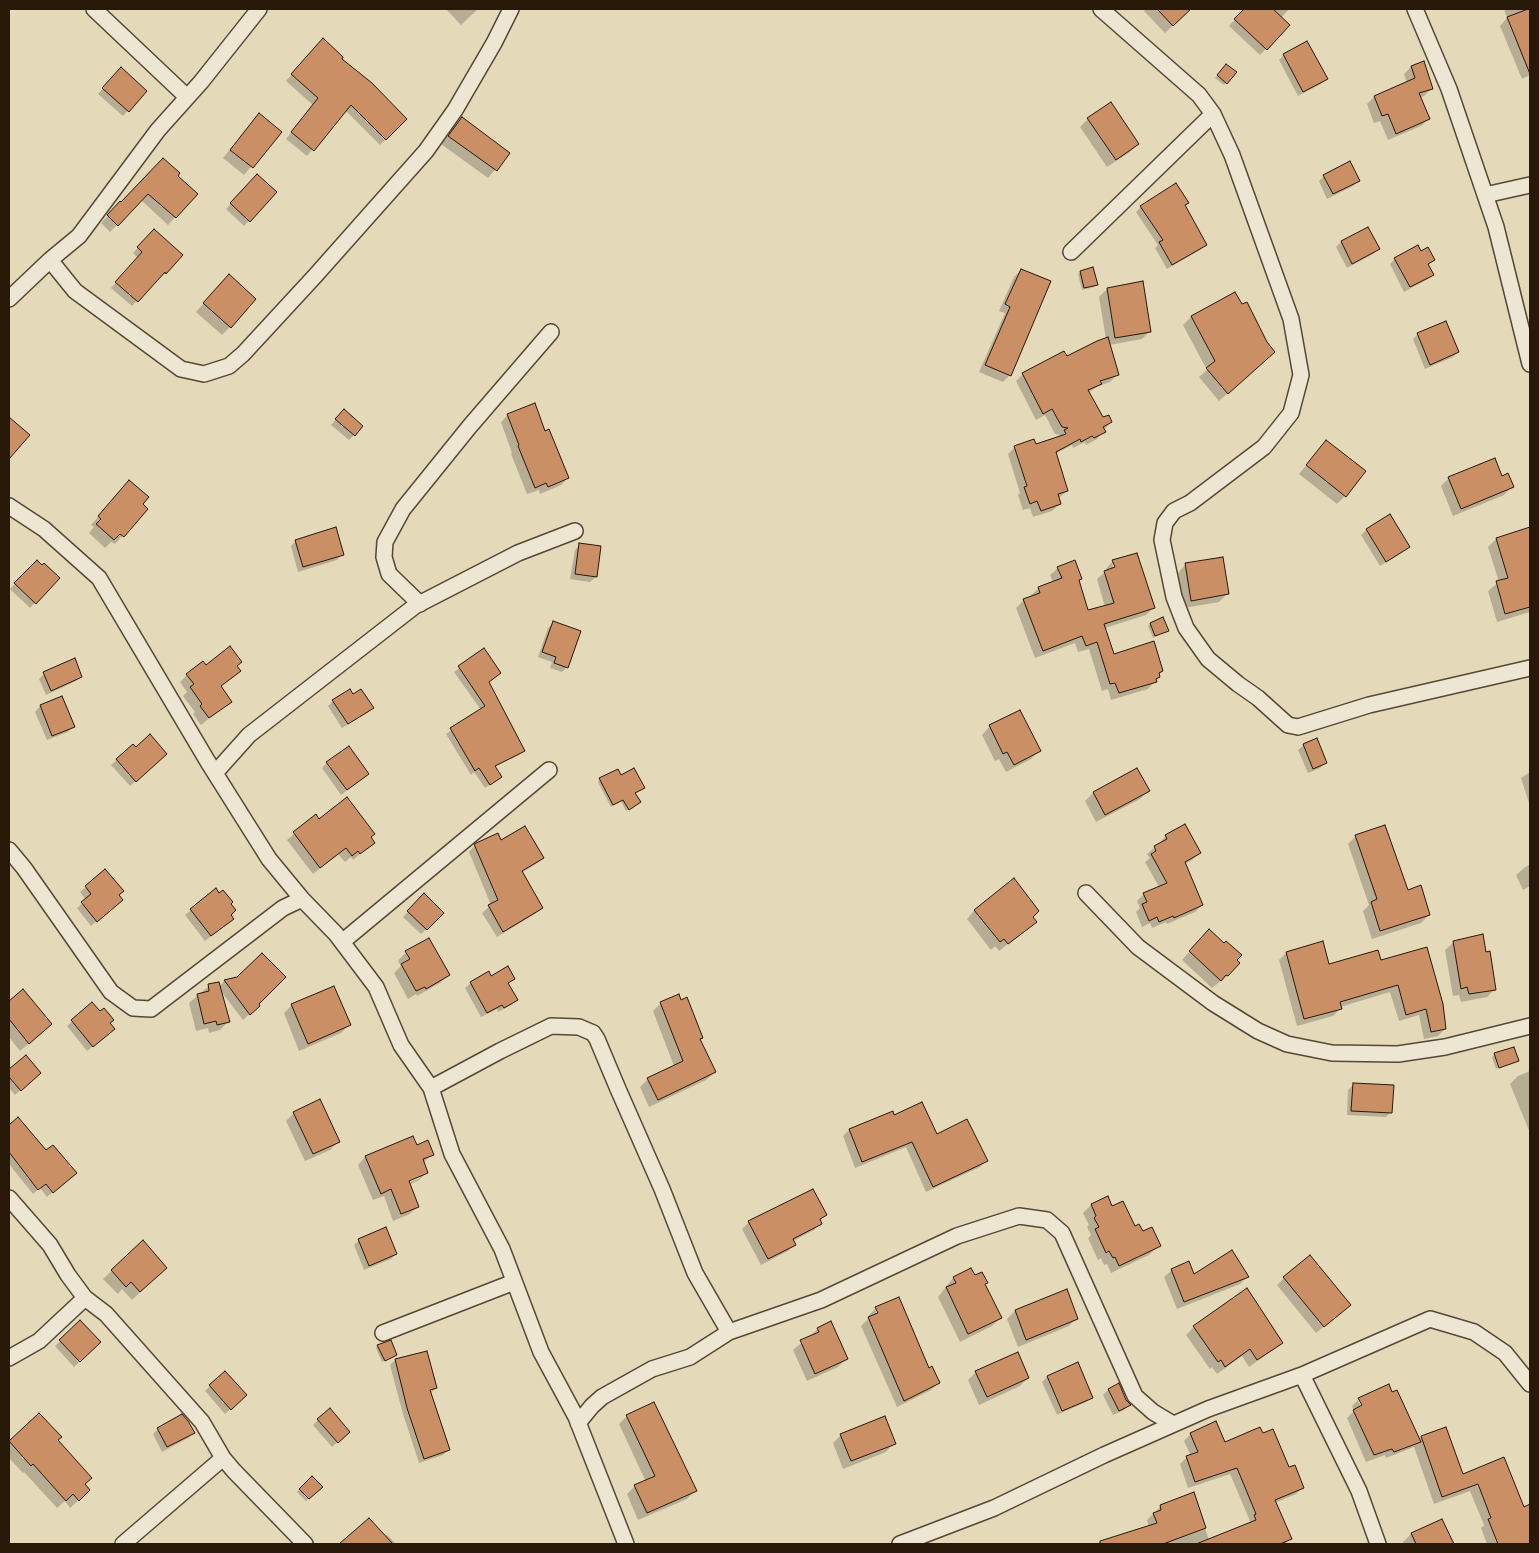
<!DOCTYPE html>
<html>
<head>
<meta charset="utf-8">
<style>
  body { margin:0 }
  #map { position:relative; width:1539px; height:1553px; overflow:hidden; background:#e4d9b9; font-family:"Gentium Book Plus",serif }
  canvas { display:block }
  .frame { position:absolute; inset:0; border:10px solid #271808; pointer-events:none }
</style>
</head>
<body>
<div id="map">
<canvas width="1539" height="1553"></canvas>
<div class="frame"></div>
</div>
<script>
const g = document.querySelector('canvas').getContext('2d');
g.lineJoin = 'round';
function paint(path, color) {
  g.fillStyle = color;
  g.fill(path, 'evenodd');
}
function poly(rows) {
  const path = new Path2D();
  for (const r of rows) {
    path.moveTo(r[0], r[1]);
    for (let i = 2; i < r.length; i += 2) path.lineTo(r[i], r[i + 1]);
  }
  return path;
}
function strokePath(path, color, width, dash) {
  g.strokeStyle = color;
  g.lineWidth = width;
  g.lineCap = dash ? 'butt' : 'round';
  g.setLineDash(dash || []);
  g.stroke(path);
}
paint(poly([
  [446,9,478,9,461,25],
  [1147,9,1190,9,1165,33,1144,11],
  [1245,9,1289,9,1281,18,1288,25,1260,55,1229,26],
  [1504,9,1530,9,1530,75,1522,79,1500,26,1507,18],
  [317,46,340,59,406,119,380,145,345,110,307,156,286,139,313,105,286,81],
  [1284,55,1326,78,1321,84,1298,96,1279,60],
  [1411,67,1432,88,1424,96,1420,98,1428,119,1421,126,1388,140,1380,121,1374,123,1367,104,1374,97,1407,83,1404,74],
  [1224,68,1226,83,1224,85,1215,78],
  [116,74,145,91,123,116,98,94],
  [462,119,509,153,488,178,441,144,454,127],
  [1088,119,1138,144,1130,152,1107,167,1080,127],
  [251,123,280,132,244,175,223,158],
  [150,171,176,176,196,194,168,225,141,200,110,232,101,223],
  [257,176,275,192,244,226,226,209],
  [1324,176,1358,181,1353,186,1327,199,1319,181],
  [1184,206,1205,245,1200,250,1167,269,1155,248,1158,245,1136,212,1141,207],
  [1368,229,1378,249,1373,254,1347,268,1336,247,1341,242],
  [149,235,166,273,160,278,159,277,132,306,111,288,138,258,133,253],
  [1421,252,1434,260,1428,265,1433,274,1428,279,1404,292,1390,264,1395,259],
  [1021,270,1010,375,1003,382,979,372,1005,313,999,311,1014,277],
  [1080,272,1096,284,1094,287,1082,290,1078,274],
  [221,284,230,327,222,335,196,312],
  [1107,289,1150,331,1142,339,1109,345,1117,375,1110,382,1098,386,1088,393,1102,419,1111,421,1097,439,1086,445,1085,442,1073,448,1072,445,1055,454,1067,491,1058,499,1060,504,1052,511,1033,517,1030,508,1023,510,1018,495,1020,493,1008,454,1015,447,1035,446,1056,439,1060,435,1055,434,1045,415,1036,420,1016,381,1023,374,1066,358,1106,339,1099,297],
  [1191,317,1266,359,1219,401,1199,377,1207,370,1183,325],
  [1418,334,1458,352,1453,357,1425,369,1413,339],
  [508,415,568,478,561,485,540,494,539,490,527,494,511,454,512,453,501,422],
  [339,416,354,435,349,440,331,425],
  [1326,441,1345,496,1337,504,1299,474],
  [1501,477,1512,487,1504,495,1453,516,1441,486,1449,478],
  [121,490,146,509,115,544,111,542,105,548,89,533,94,527,91,525],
  [1389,516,1408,547,1403,552,1380,566,1361,535,1366,530],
  [1530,528,1530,612,1497,622,1488,591,1499,582,1488,547,1496,539],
  [296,541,342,554,337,560,298,572,291,546],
  [580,545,596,577,590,582,570,579,575,550],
  [1113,561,1153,608,1146,615,1105,628,1113,655,1162,671,1158,675,1159,677,1148,689,1111,700,1108,689,1102,691,1089,649,1078,652,1075,643,1035,658,1016,608,1024,600,1032,597,1031,595,1039,588,1053,582,1050,575,1058,568,1081,579,1078,581,1087,611,1105,607,1097,579,1106,571,1106,569],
  [1112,564,1115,564,1115,574],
  [37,562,58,578,30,608,10,589],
  [1186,564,1227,594,1219,602,1184,608,1178,573],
  [554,623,567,667,562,672,550,668,552,662,538,657,548,628],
  [1150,624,1167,630,1153,638,1148,626],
  [484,650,488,682,523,750,519,755,494,767,501,776,485,788,474,772,471,775,446,734,481,710,454,672],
  [205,666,236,666,239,671,220,687,230,701,201,725,193,714,195,712,183,696,187,692,180,682,187,675],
  [44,674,81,676,76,681,46,695,39,679],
  [353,696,372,708,367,713,342,728,328,706,333,701],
  [62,698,73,726,68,732,47,740,35,712,40,706],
  [990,726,1039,751,1031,759,1006,772,999,759,995,761,982,735],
  [133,745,136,749,160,759,130,786,111,765],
  [1304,745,1325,763,1320,768,1308,773,1298,750],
  [327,763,368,774,341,795,322,768],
  [1137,770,1148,791,1140,799,1096,822,1085,801,1093,793],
  [1530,772,1530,803,1529,803,1521,778],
  [620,776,641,790,634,794,637,804,626,811,621,801,611,807,598,782,600,779],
  [315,816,319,821,369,837,373,843,353,860,351,857,345,862,338,854,313,874,287,840],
  [1185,826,1199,853,1192,860,1185,864,1202,905,1195,912,1167,924,1166,922,1152,928,1150,923,1142,927,1136,912,1140,908,1137,901,1144,894,1159,887,1145,862,1150,858,1147,854,1159,844,1159,843,1166,836],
  [1356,836,1429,915,1421,923,1372,939,1363,911,1369,905,1348,844],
  [501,842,543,858,536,864,521,873,542,908,535,914,497,937,482,913,491,905,469,852,475,845],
  [1530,864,1530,886,1523,890,1516,875,1524,868],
  [105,871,118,896,116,905,91,926,77,908,86,900,80,892],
  [216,890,230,904,230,915,227,924,205,941,185,915],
  [425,895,443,913,421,934,403,917],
  [975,910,1032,917,1035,922,999,951,995,946,991,950,967,919],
  [1201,939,1224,945,1227,976,1212,988,1182,960],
  [1454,942,1485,953,1495,989,1487,997,1461,1002,1459,995,1453,996,1445,950],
  [1426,949,1445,1029,1438,1036,1424,1039,1419,1015,1399,1021,1390,992,1340,1007,1340,1009,1333,1016,1297,1026,1279,960,1286,953,1328,966,1380,962],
  [406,952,448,975,440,983,417,996,416,994,408,999,394,973,401,966,398,961],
  [488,973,491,977,514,979,508,984,516,1000,511,1005,498,1012,497,1009,481,1017,465,988,471,983],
  [238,978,258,1006,243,1020,220,990,228,1022,220,1030,209,1033,208,1028,196,1031,189,1003,209,986,219,987,224,981],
  [23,991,43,1032,20,1051,9,1037,9,1003],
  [661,1003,701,1038,699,1040,715,1072,706,1080,649,1107,640,1087,648,1079,674,1066,653,1011],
  [92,1004,109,1023,108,1034,87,1051,67,1026],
  [292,1005,349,1025,341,1033,299,1051,284,1013],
  [1495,1054,1517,1061,1496,1069,1492,1057],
  [25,1056,34,1078,15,1095,9,1088,9,1071],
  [1530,1071,1530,1133,1510,1084,1518,1076],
  [1353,1085,1391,1112,1386,1117,1347,1115,1348,1090],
  [294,1113,339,1141,330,1150,305,1161,286,1121],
  [892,1113,893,1116,986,1161,980,1167,926,1192,906,1147,855,1168,843,1136,849,1130],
  [18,1118,70,1178,47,1197,40,1188,33,1194,9,1164,9,1126],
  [412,1137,416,1147,432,1154,423,1163,427,1172,419,1180,409,1185,418,1206,410,1214,393,1221,384,1196,373,1200,358,1165,365,1157],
  [420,1175,420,1178,404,1185,403,1183],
  [1107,1198,1112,1208,1158,1246,1149,1255,1111,1273,1107,1264,1104,1265,1101,1258,1098,1260,1088,1238,1091,1235,1087,1227,1089,1225,1083,1213,1091,1205],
  [825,1215,819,1221,820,1223,814,1230,793,1241,794,1245,788,1251,761,1265,742,1229,749,1222],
  [359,1240,396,1254,391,1259,364,1270,354,1245],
  [143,1242,158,1275,132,1300,122,1289,118,1294,103,1279],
  [971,1270,974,1277,984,1285,1000,1318,992,1326,960,1342,938,1297,953,1278],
  [1172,1270,1193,1276,1248,1276,1240,1284,1177,1309,1164,1277],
  [1284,1278,1342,1312,1316,1333,1277,1285],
  [898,1298,929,1370,932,1368,939,1382,931,1390,897,1407,861,1326,869,1318,869,1315,876,1308],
  [875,1310,878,1310,882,1318,879,1319],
  [1015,1311,1077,1318,1069,1326,1018,1347,1007,1319],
  [80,1322,100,1342,74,1367,55,1346],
  [1194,1327,1281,1342,1273,1350,1249,1367,1242,1356,1217,1374,1212,1367,1210,1369,1186,1335],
  [818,1329,846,1359,838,1367,807,1381,793,1350],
  [378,1346,394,1356,382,1362,376,1348],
  [395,1360,436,1388,430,1394,448,1450,443,1455,419,1463,403,1414,390,1365],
  [1077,1364,1092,1397,1086,1402,1057,1415,1042,1382,1047,1377],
  [976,1372,1028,1378,1020,1386,979,1405,968,1380],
  [210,1386,240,1400,225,1414,205,1391],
  [1108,1390,1129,1405,1124,1410,1113,1415,1103,1395],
  [1359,1399,1418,1440,1421,1437,1445,1429,1462,1476,1503,1459,1523,1509,1530,1506,1530,1544,1487,1544,1481,1528,1484,1525,1470,1491,1434,1504,1414,1447,1386,1458,1385,1455,1366,1462,1347,1418,1354,1411,1352,1406],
  [1358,1400,1361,1400,1365,1410,1363,1412],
  [39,1415,83,1484,81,1498,70,1508,65,1501,57,1508,24,1472,23,1473,9,1458,9,1443],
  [627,1416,695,1491,687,1499,638,1520,627,1494,635,1486,646,1482,619,1424],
  [318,1420,343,1437,332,1447,313,1425],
  [158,1429,193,1433,188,1438,162,1452,153,1434],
  [1191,1434,1225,1443,1288,1469,1303,1487,1296,1494,1275,1503,1290,1539,1285,1544,1104,1544,1109,1540,1149,1527,1147,1520,1160,1507,1193,1494,1209,1540,1249,1524,1250,1521,1230,1474,1188,1488,1180,1464,1187,1457,1191,1456,1184,1441],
  [841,1435,894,1443,886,1452,843,1469,833,1443],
  [312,1478,321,1487,306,1501,297,1492],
  [1442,1520,1452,1544,1404,1544,1403,1542,1411,1534],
  [387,1535,396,1544,342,1544,345,1540,385,1537]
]), '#0003');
const building = poly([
  [1157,9,1191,9,1173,26,1157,9],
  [1244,9,1273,9,1290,25,1267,50,1234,19,1244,9],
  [1528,9,1530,9,1530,74,1507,17,1528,9],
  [323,38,343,57,342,59,372,83,407,119,386,140,351,105,314,151,291,132,318,98,291,74,323,38],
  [1307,41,1328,79,1303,92,1283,54,1307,41],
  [1424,61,1433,89,1419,93,1430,119,1396,134,1388,114,1382,116,1374,96,1415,78,1411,66,1424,61],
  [1226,64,1237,72,1227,84,1217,75,1226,64],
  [121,67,147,91,129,112,102,88,121,67],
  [1111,102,1139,144,1116,160,1087,118,1111,102],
  [259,113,282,132,253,168,230,150,259,113],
  [462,117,510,153,497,171,448,136,462,117],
  [163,158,180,173,178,176,198,194,176,218,148,194,118,226,107,215,120,201,121,202,163,158],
  [1350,161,1360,181,1333,194,1323,175,1350,161],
  [257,174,277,192,250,222,230,203,257,174],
  [1176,183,1189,203,1185,205,1207,245,1172,265,1159,242,1163,240,1140,206,1176,183],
  [1368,227,1380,249,1352,264,1341,241,1368,227],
  [154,229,183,255,166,274,165,272,138,302,115,282,142,252,137,247,154,229],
  [1418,245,1421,251,1428,247,1435,260,1428,264,1434,275,1410,287,1394,258,1418,245],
  [1093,267,1098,285,1084,288,1080,271,1093,267],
  [1021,269,1051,281,1011,376,985,365,1010,307,1005,304,1021,269],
  [229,274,256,299,231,328,203,303,229,274],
  [1143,281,1151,332,1115,338,1107,288,1143,281],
  [1235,292,1242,304,1247,302,1267,342,1275,352,1228,394,1206,368,1215,361,1191,316,1235,292],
  [1446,321,1459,352,1430,365,1417,333,1446,321],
  [1108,337,1119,375,1100,381,1102,384,1088,390,1103,417,1109,415,1112,422,1103,427,1106,432,1094,438,1092,436,1081,442,1080,439,1056,452,1068,491,1058,494,1061,504,1041,511,1037,501,1030,504,1024,487,1027,486,1014,446,1034,439,1036,444,1066,434,1064,430,1068,428,1062,427,1052,409,1043,414,1022,373,1064,351,1067,356,1097,341,1108,337],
  [535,403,545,431,549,429,569,478,548,487,546,483,535,488,518,446,519,445,507,414,535,403],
  [344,409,363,426,355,436,335,419,344,409],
  [9,417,30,435,9,459,9,417],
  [1326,440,1366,471,1346,497,1306,465,1326,440],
  [1495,458,1502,476,1508,473,1514,487,1461,509,1448,477,1495,458],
  [129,480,149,497,143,504,148,509,124,537,120,534,114,540,96,524,101,519,98,516,129,480],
  [1390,514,1410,547,1386,562,1366,529,1390,514],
  [336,527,344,555,303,567,295,540,336,527],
  [1530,527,1530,607,1505,614,1496,581,1508,578,1496,538,1530,527],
  [579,543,601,546,597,577,575,574,579,543],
  [1137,553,1155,608,1104,624,1114,654,1154,641,1163,671,1159,673,1160,677,1156,679,1157,682,1119,693,1115,683,1110,684,1097,642,1086,646,1082,636,1043,651,1023,599,1040,593,1038,587,1062,578,1057,567,1075,560,1082,579,1079,580,1088,610,1114,603,1104,571,1115,567,1112,560,1137,553],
  [1223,557,1229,594,1191,601,1185,563,1223,557],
  [37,560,42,565,44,563,60,578,36,604,14,583,37,560],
  [1163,617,1169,631,1155,636,1150,623,1163,617],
  [553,621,581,631,568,668,554,663,556,657,542,652,553,621],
  [230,646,242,662,237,666,241,671,221,686,232,702,209,718,200,706,202,704,190,687,194,684,186,674,203,661,206,665,230,646],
  [484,648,501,673,489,682,525,751,495,766,502,777,490,785,479,768,475,771,450,728,485,706,458,666,484,648],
  [75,658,82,677,51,691,43,672,75,658],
  [350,689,353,694,361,689,374,708,348,724,332,700,350,689],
  [62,696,75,727,52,736,40,705,62,696],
  [1020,710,1041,751,1014,765,1007,752,1003,754,989,725,1020,710],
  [150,734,167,754,136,782,116,759,133,744,136,747,150,734],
  [1317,738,1327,763,1313,769,1303,744,1317,738],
  [349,746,369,774,347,790,326,762,349,746],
  [634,768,645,788,635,793,641,802,629,810,623,800,613,805,599,778,618,769,621,775,634,768],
  [1137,768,1150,791,1105,815,1093,792,1137,768],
  [347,797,375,834,371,837,375,843,360,854,358,851,352,856,346,848,320,868,293,832,316,814,319,819,347,797],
  [1185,824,1201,853,1185,862,1203,905,1174,918,1173,916,1159,922,1157,917,1149,921,1142,904,1147,902,1143,893,1167,883,1151,854,1156,851,1154,846,1167,839,1165,835,1185,824],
  [1385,825,1408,890,1421,885,1430,915,1380,931,1371,902,1377,899,1355,835,1385,825],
  [525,826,544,858,522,871,543,908,503,932,488,905,498,900,474,844,498,833,501,840,525,826],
  [105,869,124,891,119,895,123,900,97,922,81,902,91,894,85,886,105,869],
  [1014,878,1039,911,1033,917,1037,922,1008,944,1004,939,1000,942,974,910,1014,878],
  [216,888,219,893,223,890,233,902,231,904,236,910,231,915,234,919,211,936,190,909,216,888],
  [424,893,444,913,427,930,407,911,424,893],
  [1209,929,1224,943,1226,941,1242,955,1237,960,1240,963,1228,976,1226,975,1221,981,1189,951,1209,929],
  [1483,934,1486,952,1490,951,1496,990,1469,994,1467,987,1461,989,1453,941,1483,934],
  [429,938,450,975,426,989,425,987,416,991,401,964,410,959,405,951,429,938],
  [1323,941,1329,964,1378,950,1381,960,1427,947,1443,1004,1446,1029,1431,1032,1426,1009,1406,1015,1398,985,1340,1002,1342,1009,1304,1019,1286,952,1323,941],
  [262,953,286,977,259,1004,260,1006,250,1015,224,980,237,977,262,953],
  [508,966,515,979,508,983,518,1000,504,1008,502,1005,487,1013,470,982,489,971,491,976,508,966],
  [219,982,230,1022,217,1025,216,1021,204,1024,197,994,209,991,208,984,219,982],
  [334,986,351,1025,308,1044,291,1004,334,986],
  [23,989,52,1024,29,1044,9,1019,9,1001,23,989],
  [679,994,681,1000,687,997,703,1038,700,1039,716,1072,658,1100,647,1078,683,1061,660,1002,679,994],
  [92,1002,100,1011,104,1008,114,1020,110,1023,115,1029,93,1047,71,1020,92,1002],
  [1514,1047,1519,1061,1499,1068,1494,1053,1514,1047],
  [26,1055,41,1073,21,1091,9,1077,9,1069,26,1055],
  [1353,1083,1394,1085,1392,1113,1351,1111,1353,1083],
  [320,1099,340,1142,313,1154,293,1112,320,1099],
  [922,1102,937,1134,967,1119,988,1161,933,1187,912,1142,862,1162,849,1129,893,1111,894,1115,922,1102],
  [18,1117,46,1150,53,1145,77,1173,53,1193,46,1184,38,1190,9,1152,9,1125,18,1117],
  [413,1136,417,1145,428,1140,434,1155,423,1159,428,1173,409,1181,419,1207,401,1214,391,1189,381,1194,365,1156,413,1136],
  [813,1189,827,1215,820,1219,822,1224,793,1239,796,1245,768,1259,748,1221,813,1189],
  [1108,1196,1112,1206,1123,1201,1135,1226,1139,1224,1143,1231,1152,1227,1161,1246,1119,1266,1115,1257,1113,1258,1109,1251,1106,1253,1095,1229,1099,1227,1094,1218,1096,1216,1091,1204,1108,1196],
  [386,1227,397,1254,369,1266,358,1239,386,1227],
  [143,1240,167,1268,140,1292,131,1282,126,1287,111,1270,143,1240],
  [1232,1250,1249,1277,1184,1302,1171,1269,1189,1261,1194,1274,1232,1250],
  [1310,1255,1351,1305,1324,1327,1283,1277,1310,1255],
  [971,1268,975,1275,982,1272,988,1283,985,1284,1002,1318,968,1334,946,1287,956,1283,953,1277,971,1268],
  [1247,1288,1283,1343,1257,1360,1250,1349,1225,1367,1221,1360,1218,1362,1193,1326,1247,1288],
  [1067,1289,1078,1319,1026,1340,1015,1310,1067,1289],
  [899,1297,929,1368,932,1366,940,1383,904,1401,868,1317,878,1313,875,1307,899,1297],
  [80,1320,101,1342,80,1362,59,1340,80,1320],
  [831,1321,848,1359,815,1374,800,1340,819,1332,817,1328,831,1321],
  [391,1340,397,1355,385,1361,377,1345,391,1340],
  [427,1351,437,1388,430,1390,450,1450,424,1459,407,1408,395,1359,427,1351],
  [1018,1352,1029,1378,987,1397,975,1371,1018,1352],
  [1078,1362,1093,1398,1062,1411,1047,1376,1078,1362],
  [225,1371,247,1395,231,1410,209,1385,225,1371],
  [1119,1383,1126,1400,1131,1405,1119,1411,1108,1389,1119,1383],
  [1389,1384,1392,1392,1397,1390,1421,1442,1394,1452,1392,1449,1374,1455,1353,1410,1362,1405,1358,1398,1389,1384],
  [654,1402,697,1491,647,1513,634,1485,655,1476,626,1415,654,1402],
  [330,1408,350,1432,338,1443,317,1419,330,1408],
  [39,1413,62,1437,58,1440,92,1478,85,1484,90,1490,79,1501,73,1494,66,1501,33,1464,31,1466,9,1441,39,1413],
  [182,1414,188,1421,195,1433,167,1447,157,1428,182,1414],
  [885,1416,896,1444,851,1461,840,1434,885,1416],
  [1216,1421,1225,1442,1260,1427,1263,1433,1273,1429,1289,1467,1295,1465,1304,1488,1275,1500,1292,1539,1280,1544,1196,1544,1256,1520,1254,1515,1256,1514,1237,1468,1195,1482,1186,1456,1198,1452,1190,1433,1216,1421],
  [1446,1427,1463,1474,1504,1457,1524,1507,1530,1504,1530,1544,1498,1544,1488,1519,1491,1518,1478,1484,1442,1497,1421,1436,1446,1427],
  [312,1476,323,1487,309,1499,299,1489,312,1476],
  [1194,1492,1206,1528,1163,1544,1100,1544,1100,1541,1157,1523,1153,1513,1161,1510,1160,1505,1194,1492],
  [369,1518,393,1544,339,1544,369,1518],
  [1442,1519,1454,1544,1416,1544,1411,1533,1442,1519]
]);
paint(building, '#cb8f65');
strokePath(building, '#271808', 1);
const minor = poly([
  [94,9,187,97],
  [1101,9,1199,95,1213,114,1232,155,1291,319,1301,375,1291,413,1264,447,1190,503,1174,511,1165,523,1162,540,1174,597,1186,628,1208,659,1238,684,1258,698,1288,725,1298,727,1369,705,1530,668],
  [1415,9,1449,89,1496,227,1530,364],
  [1485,195,1530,185],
  [1071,252,1213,114],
  [50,260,75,291,181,369,204,374,229,366,243,354,315,276,426,151,455,110,494,43,511,9],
  [9,299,50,260,79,236,158,130,201,82,259,9],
  [9,506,44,529,99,578,208,762,269,859,302,899,336,934,376,987,401,1045,431,1088,452,1154,502,1249,541,1352,576,1417,626,1544],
  [420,604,389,574,384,557,385,542,403,509,470,426,551,332],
  [215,773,249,735,415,606,518,553,575,531],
  [9,850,24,868,111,992,133,1008,151,1009,283,908,302,899],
  [1086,893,1138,947,1213,1003,1258,1031,1287,1044,1332,1053,1398,1054,1445,1047,1530,1026],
  [342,942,549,770],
  [431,1088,500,1051,551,1026,579,1027,593,1033,597,1039,618,1089,662,1189,695,1273,729,1332],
  [9,1198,50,1245,68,1275,85,1298,106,1314,202,1422,223,1458,234,1471,305,1544],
  [383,1333,514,1282],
  [9,1358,39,1341,85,1298],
  [1302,1375,1430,1319,1474,1332,1505,1353,1530,1384],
  [578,1423,592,1406,602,1397,652,1369,690,1357,729,1332,821,1300,957,1236,1019,1216,1047,1220,1062,1233,1135,1396,1153,1412,1173,1424],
  [123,1544,223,1458],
  [900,1544,994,1508,1104,1455,1208,1409,1302,1375,1359,1491,1378,1544]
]);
strokePath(minor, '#564834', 18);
strokePath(minor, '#ede6d2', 15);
</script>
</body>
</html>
